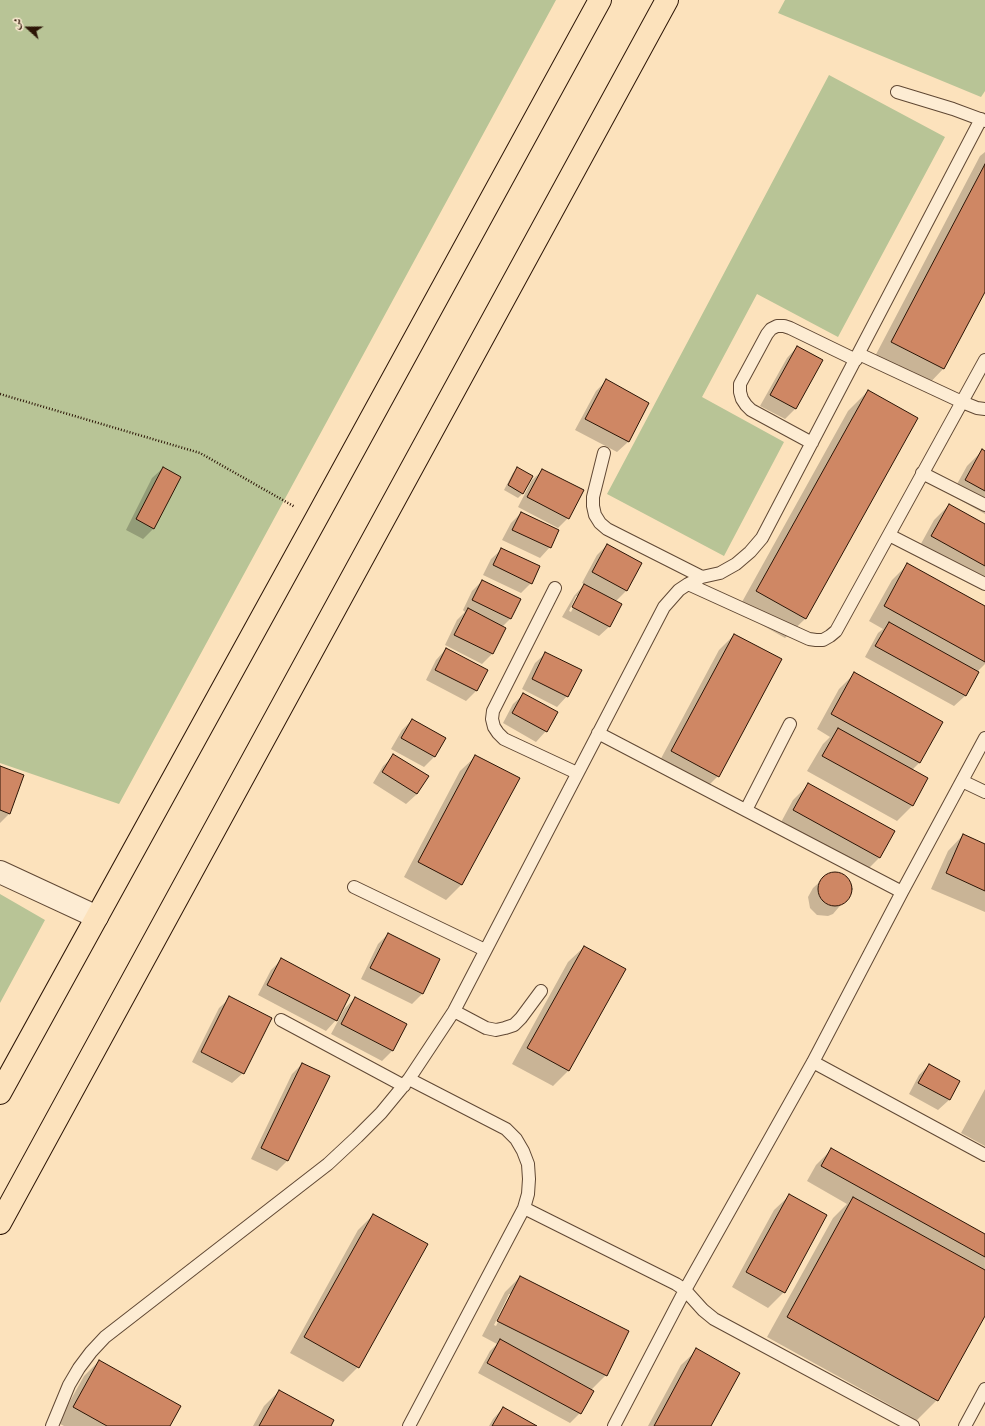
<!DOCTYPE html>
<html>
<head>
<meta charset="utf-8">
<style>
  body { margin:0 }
  #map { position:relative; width:985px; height:1426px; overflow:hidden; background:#fce2bc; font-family:"Libre Caslon Text",Amiri,serif }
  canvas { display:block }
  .north { position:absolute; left:8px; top:8px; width:40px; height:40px; -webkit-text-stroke:3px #fdecd3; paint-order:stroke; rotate:291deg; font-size:11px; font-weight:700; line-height:16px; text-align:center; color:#2c1506 }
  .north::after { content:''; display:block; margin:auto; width:14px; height:18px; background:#2c1506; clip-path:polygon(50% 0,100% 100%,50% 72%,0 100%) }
</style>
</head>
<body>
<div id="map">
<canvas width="985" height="1426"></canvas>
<div class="north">ش</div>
</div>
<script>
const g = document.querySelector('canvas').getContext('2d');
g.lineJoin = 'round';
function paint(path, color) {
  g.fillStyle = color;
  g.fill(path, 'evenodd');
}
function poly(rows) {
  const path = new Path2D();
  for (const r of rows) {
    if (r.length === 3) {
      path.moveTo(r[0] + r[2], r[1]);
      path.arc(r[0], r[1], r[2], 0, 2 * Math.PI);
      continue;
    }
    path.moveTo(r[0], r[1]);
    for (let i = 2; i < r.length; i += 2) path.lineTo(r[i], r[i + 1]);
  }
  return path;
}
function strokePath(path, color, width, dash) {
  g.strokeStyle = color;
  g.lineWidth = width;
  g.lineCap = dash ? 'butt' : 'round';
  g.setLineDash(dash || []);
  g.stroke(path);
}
paint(poly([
  [0,0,556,0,119,804,0,763],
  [785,0,985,0,985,91,981,97,778,13],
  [829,75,945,137,838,337,757,294,702,397,784,442,724,556,607,494],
  [0,894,45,920,0,1003]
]), '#b8c496');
paint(poly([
  [985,152,985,290,943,369,924,389,872,362,980,156],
  [797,347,821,361,795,409,785,419,760,406,787,358],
  [606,381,648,403,628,442,617,452,575,430,596,391],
  [868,391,805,619,785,638,737,611,848,411],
  [983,450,985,452,985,514,951,495,967,466],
  [163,468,154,528,143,539,126,530,152,478],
  [518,468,523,493,518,498,504,490,513,473],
  [543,470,568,518,558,528,518,507,532,480],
  [949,505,985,525,985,589,917,551,934,520],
  [521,513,558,531,550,547,540,558,502,540,511,523],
  [607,545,641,563,626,591,615,602,610,626,599,636,562,617,574,596,585,584,582,583,597,555],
  [576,596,579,596,571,612,569,611],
  [502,549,531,583,521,593,483,575,491,559],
  [907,565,985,607,985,664,977,672,965,696,954,706,865,657,878,633,883,629,869,621,892,580],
  [482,581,511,618,502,627,505,629,492,654,482,664,445,645,457,620,465,612,463,610,472,591],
  [734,635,718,776,703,791,657,766,719,650],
  [446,649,486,670,476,691,466,701,426,680,436,660],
  [546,653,567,696,557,707,522,689,535,663],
  [854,674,942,722,919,763,912,770,927,778,912,806,897,821,807,771,823,744,830,737,817,729,839,689],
  [524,694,546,731,536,742,503,723,513,704],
  [412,720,444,738,434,757,424,767,391,749,402,730],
  [394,756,417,794,406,804,373,783,383,766],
  [476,756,518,779,461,885,446,900,404,877,460,771],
  [0,767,9,814,0,823],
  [808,785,893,832,879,858,864,873,779,826,793,800],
  [963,835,985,845,985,912,931,889,948,851],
  [838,874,847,879,850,883,850,894,833,914,828,916,817,915,810,908,808,897,813,888,824,878,828,875],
  [388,934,439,960,422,994,412,1004,361,979,378,944],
  [584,947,624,969,568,1071,553,1086,512,1064,568,962],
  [281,960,349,996,336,1020,326,1031,258,995,271,970],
  [230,998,243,1073,232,1083,192,1062,219,1008],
  [355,998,406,1025,392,1051,382,1061,331,1034,345,1008],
  [302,1064,328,1076,287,1161,277,1171,251,1159,292,1074],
  [929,1065,959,1081,949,1100,938,1110,909,1094,919,1075],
  [985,1089,985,1146,961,1133],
  [832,1149,985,1235,985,1314,937,1400,917,1420,767,1337,833,1218,847,1204,807,1181,816,1165],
  [790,1195,784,1292,768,1308,732,1287,774,1210],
  [373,1215,358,1367,343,1382,290,1353,358,1230],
  [520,1277,606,1375,591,1390,580,1413,570,1423,478,1373,490,1351,497,1344,482,1336,505,1292],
  [509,1294,512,1294,496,1326,494,1325],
  [697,1350,709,1426,648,1426,681,1365],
  [99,1361,169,1426,64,1426,58,1423,84,1376],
  [279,1391,330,1426,253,1426,264,1406],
  [503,1408,535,1426,489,1426,493,1419]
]), '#0003');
const building = poly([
  [985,164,985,292,944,369,891,342,985,164],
  [797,346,823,360,796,409,770,395,797,346],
  [606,379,649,403,629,442,585,419,606,379],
  [868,390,918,418,806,619,756,591,868,390],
  [982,449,985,451,985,491,965,480,982,449],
  [163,467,181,477,154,529,136,519,163,467],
  [517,467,533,476,523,494,508,485,517,467],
  [542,469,584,490,569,519,527,497,542,469],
  [949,504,985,524,985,566,931,536,949,504],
  [521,512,559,530,551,548,512,530,521,512],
  [607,544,642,563,627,591,592,572,607,544],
  [501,548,540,566,532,584,493,565,501,548],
  [907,563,985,606,985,662,884,606,907,563],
  [482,580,521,599,511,619,472,600,482,580],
  [584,584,622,604,610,627,572,607,584,584],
  [468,608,506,628,493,654,454,635,468,608],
  [889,622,979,672,966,696,875,646,889,622],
  [734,634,782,659,719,777,671,751,734,634],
  [446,648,488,670,477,691,435,670,446,648],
  [545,652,582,670,568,697,532,679,545,652],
  [854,672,943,722,920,763,831,714,854,672],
  [523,693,558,712,547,732,512,713,523,693],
  [412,719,446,738,435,757,401,738,412,719],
  [838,728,928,778,913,806,822,756,838,728],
  [393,754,429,776,417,794,382,772,393,754],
  [475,755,520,778,462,885,418,862,475,755],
  [0,766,24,775,10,814,0,810,0,766],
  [808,783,895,831,880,858,793,810,808,783],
  [963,834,985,844,985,891,946,873,963,834],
  [835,889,17],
  [388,933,440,959,423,994,370,968,388,933],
  [584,946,626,969,569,1071,527,1048,584,946],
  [281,958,350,995,337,1021,267,985,281,958],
  [229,996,272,1018,244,1074,201,1052,229,996],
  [355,997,407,1024,393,1051,341,1024,355,997],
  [302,1063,330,1076,288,1161,261,1148,302,1063],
  [929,1064,960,1081,950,1100,918,1083,929,1064],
  [831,1148,985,1234,985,1257,821,1166,831,1148],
  [789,1194,827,1215,785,1293,746,1272,789,1194],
  [853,1197,985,1270,985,1316,938,1401,787,1317,853,1197],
  [373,1214,428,1244,359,1368,304,1337,373,1214],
  [520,1276,629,1331,607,1376,497,1321,520,1276],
  [500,1339,594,1391,581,1414,487,1363,500,1339],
  [696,1348,740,1373,711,1426,654,1426,696,1348],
  [99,1360,181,1406,170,1426,107,1426,73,1407,99,1360],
  [279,1390,334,1420,331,1426,259,1426,279,1390],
  [503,1407,537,1426,492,1426,503,1407]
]);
paint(building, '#cf8764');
strokePath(building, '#2c1506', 1);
const service = poly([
  [897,92,953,109,985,121],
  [859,354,962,402,977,408,985,409],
  [812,443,751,410,746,405,742,399,740,392,740,384,767,334,771,329,777,326,784,326,790,328,856,360],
  [604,453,593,497,593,506,595,515,600,523,607,529,702,577],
  [922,473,985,505],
  [889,535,985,584],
  [688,584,809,639,816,640,823,640,830,636,836,631,985,360],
  [555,588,493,711,492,719,494,727,498,733,504,739,577,773],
  [598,733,902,892],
  [962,781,985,792],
  [746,810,790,724],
  [354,887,485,950],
  [454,1011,486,1028,496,1030,505,1028,514,1025,521,1018,541,991],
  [281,1020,404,1086],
  [813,1062,985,1155],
  [524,1208,676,1284,685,1290,703,1310,714,1319,913,1426],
  [52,1426,69,1385,79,1368,91,1352,105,1337,328,1164,357,1137,381,1113,409,1079,454,1011,664,607,679,590,688,584,702,577,720,573,736,564,750,552,762,538,981,119],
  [409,1426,524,1208,528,1194,529,1179,528,1164,523,1151,516,1139,506,1129,409,1079],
  [614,1426,685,1290,813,1062,902,892,985,738],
  [965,1426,985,1389]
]);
const minor = poly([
  [0,872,97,917]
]);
const primary = poly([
  [0,1093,316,519,600,0],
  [0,1223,667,0]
]);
strokePath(service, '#604834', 14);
strokePath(minor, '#604834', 24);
strokePath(primary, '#2c1506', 24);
strokePath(poly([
  [0,394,200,453,295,507]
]), '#2c1506', 2.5, [1, 2]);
strokePath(service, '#fdecd3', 12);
strokePath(minor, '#fdecd3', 22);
strokePath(primary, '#fce2bc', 22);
</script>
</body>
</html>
